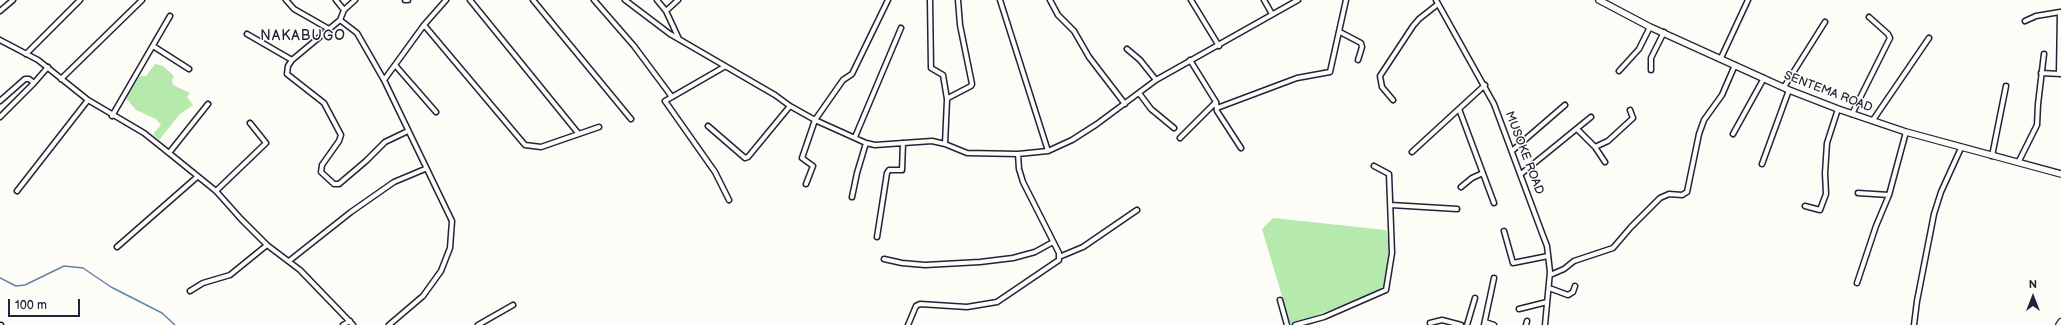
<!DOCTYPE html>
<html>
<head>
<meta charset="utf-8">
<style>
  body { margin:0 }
  #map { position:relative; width:2061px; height:325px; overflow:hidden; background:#fdfcf7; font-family:"Balsamiq Sans",sans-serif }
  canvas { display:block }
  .north { position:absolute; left:2013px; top:277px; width:40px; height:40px; -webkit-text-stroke:3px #fdfcf7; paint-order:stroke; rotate:0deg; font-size:11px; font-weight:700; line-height:16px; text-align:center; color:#22223b }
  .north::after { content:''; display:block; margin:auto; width:14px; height:18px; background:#22223b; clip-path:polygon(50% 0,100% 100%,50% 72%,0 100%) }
  .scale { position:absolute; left:8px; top:299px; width:72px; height:18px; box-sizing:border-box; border:2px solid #22223b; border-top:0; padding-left:5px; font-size:12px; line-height:14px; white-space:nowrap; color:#22223b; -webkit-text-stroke:3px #fdfcf7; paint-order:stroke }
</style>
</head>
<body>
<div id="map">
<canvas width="2061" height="325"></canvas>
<div class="north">N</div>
<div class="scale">100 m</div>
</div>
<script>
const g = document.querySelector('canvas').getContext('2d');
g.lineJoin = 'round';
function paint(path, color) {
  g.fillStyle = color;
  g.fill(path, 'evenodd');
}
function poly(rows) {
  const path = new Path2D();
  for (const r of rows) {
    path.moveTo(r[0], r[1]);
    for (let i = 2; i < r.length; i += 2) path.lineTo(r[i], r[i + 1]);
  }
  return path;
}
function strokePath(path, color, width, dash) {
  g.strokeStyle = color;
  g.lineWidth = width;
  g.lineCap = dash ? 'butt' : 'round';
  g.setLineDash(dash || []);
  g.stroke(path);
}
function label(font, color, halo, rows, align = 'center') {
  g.font = font + ' "Balsamiq Sans",sans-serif';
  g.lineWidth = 3;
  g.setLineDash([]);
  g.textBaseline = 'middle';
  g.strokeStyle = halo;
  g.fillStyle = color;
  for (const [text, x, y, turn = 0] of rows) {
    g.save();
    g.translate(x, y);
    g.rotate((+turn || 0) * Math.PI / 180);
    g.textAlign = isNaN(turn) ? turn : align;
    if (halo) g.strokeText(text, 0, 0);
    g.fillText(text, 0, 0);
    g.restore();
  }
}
paint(poly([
  [155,64,163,66,174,76,172,80,173,85,190,93,187,97,193,105,180,114,159,140,153,134,161,125,156,119,136,110,126,98,140,76,146,76],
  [1273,218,1386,230,1389,242,1387,276,1384,289,1307,319,1290,323,1262,229]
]), '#b6eaac');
strokePath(poly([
  [0,278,16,286,25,285,64,266,83,268,111,287,162,313,175,325]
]), '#6285a5', 1.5);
const street = poly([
  [286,0,294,9,329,29],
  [336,0,344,10],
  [405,0,408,0],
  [470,0,578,133],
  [533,0,631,119],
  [594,0,634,46,672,97],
  [625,0,670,34,775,95,790,106,815,120,866,143,875,145,932,141,945,144,967,153,1018,154,1048,151,1072,140,1097,124,1156,80,1298,0],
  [657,0,666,11,679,39],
  [930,0,931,68,943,75,947,99],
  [1000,0,1048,151],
  [1050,0,1058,15,1074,31,1089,57,1125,104],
  [1191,0,1219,46],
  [1264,0,1272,14],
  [1436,0,1494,104,1542,233,1547,246,1550,272,1545,325],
  [0,11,13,0],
  [666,11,678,0],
  [340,20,357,33,384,80,452,221,450,248,441,271,423,296,389,325],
  [2025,21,2036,16,2060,12,2059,74],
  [424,25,525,145,541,147,599,127],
  [1340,32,1361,43,1362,47,1358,60],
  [247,34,292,60,340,20,344,10,355,0],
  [0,40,38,60,88,100,144,133,169,153,216,191,241,219,267,245,300,270,353,325],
  [153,46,189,69],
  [1127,49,1140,60,1156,80],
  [26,54,80,0],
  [1721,58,1748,0],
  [292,60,288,66,287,74,324,103,341,135,339,141,322,165,321,172,334,184,339,184,346,178,366,161,385,142,408,131],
  [1190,60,1216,102,1217,111,1241,148],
  [395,65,436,112],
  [724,67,665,101,715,172,729,200],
  [1651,70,1651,58,1664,32],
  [1619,71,1639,49,1650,27],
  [2041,73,2061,74],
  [61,79,142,0],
  [384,80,424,25,446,0],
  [1784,87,1825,22],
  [1139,93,1151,109,1174,128],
  [1393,100,1382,87,1380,76,1413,26,1419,19,1438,4],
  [0,101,25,79,29,79,34,83,48,67],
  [1217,108,1297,78,1330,72,1346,0],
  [1459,109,1494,203],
  [1852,114,1890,38,1888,34,1869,17],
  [112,116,170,16],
  [0,117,34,83],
  [1873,120,1929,38],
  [708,126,745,158,748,157,790,106],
  [1577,129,1595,147,1608,141,1633,118,1630,110],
  [1733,134,1764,78],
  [855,137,901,28],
  [1180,138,1216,102],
  [945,144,947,100,948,98,971,86,972,84,960,25,958,0],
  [1595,147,1605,162],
  [1513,150,1565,105],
  [1412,152,1485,85],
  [169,153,208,104],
  [1992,156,2006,86],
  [2019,161,2037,125,2038,104,2044,54],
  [1762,164,1789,90],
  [1521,174,1591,117],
  [806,184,813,166,802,158,815,120,843,80,852,74,888,0],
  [1461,187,1472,178,1483,173],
  [17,191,88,100],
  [216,191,266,143,250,123],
  [1858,193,1889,195],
  [852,197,857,173,866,143],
  [1391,205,1457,209],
  [1805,206,1820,210,1826,194,1825,173,1827,143,1838,109],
  [1504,231,1513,263,1548,256],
  [877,237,887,173,889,170,902,170,903,143],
  [117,247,197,177],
  [1059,257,1083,247,1137,210],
  [884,259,902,263,925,265,980,262,1013,258,1035,252,1053,242],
  [289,261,351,212,394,182,425,169],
  [1550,275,1564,269,1574,261,1613,248,1631,227,1660,198,1669,194,1682,195,1687,192,1699,134,1704,120,1722,95,1735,65],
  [1857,283,1876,226,1889,195,1906,132],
  [1549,288,1568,295,1573,292,1575,286],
  [190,291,203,283,230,275,267,245],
  [1280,300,1287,325],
  [1519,309,1547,302],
  [1485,322,1494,325],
  [1430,323,1442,320,1461,325],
  [0,325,1,325],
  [343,325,350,321],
  [478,325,513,305],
  [908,325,916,306,920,304,967,307,997,302,1059,260,1059,253,1023,182,1019,169,1018,154],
  [1295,325,1324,317,1386,290,1392,253,1389,174,1374,166],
  [1467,325,1475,298],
  [1484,325,1494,278],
  [1526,325,1527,321],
  [1914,325,1917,301,1934,214,1941,192,1961,148]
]);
const secondary = poly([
  [1599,0,1650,27,1789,90,1838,109,1906,132,2061,174],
  [2059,325,2061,322]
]);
strokePath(street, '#22223b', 7);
strokePath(secondary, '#22223b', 8);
strokePath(street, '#fdfcf7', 4);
strokePath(secondary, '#fdfcf7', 5.5);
label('12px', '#22223b', '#fdfcf7', [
  ["SENTEMA ROAD",1828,92,21],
  ["MUSOKE ROAD",1524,153,69]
]);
g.letterSpacing = '1px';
label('14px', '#22223b', '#fdfcf7', [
  ["NAKABUGO",303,36]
]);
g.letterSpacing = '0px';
</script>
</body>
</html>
